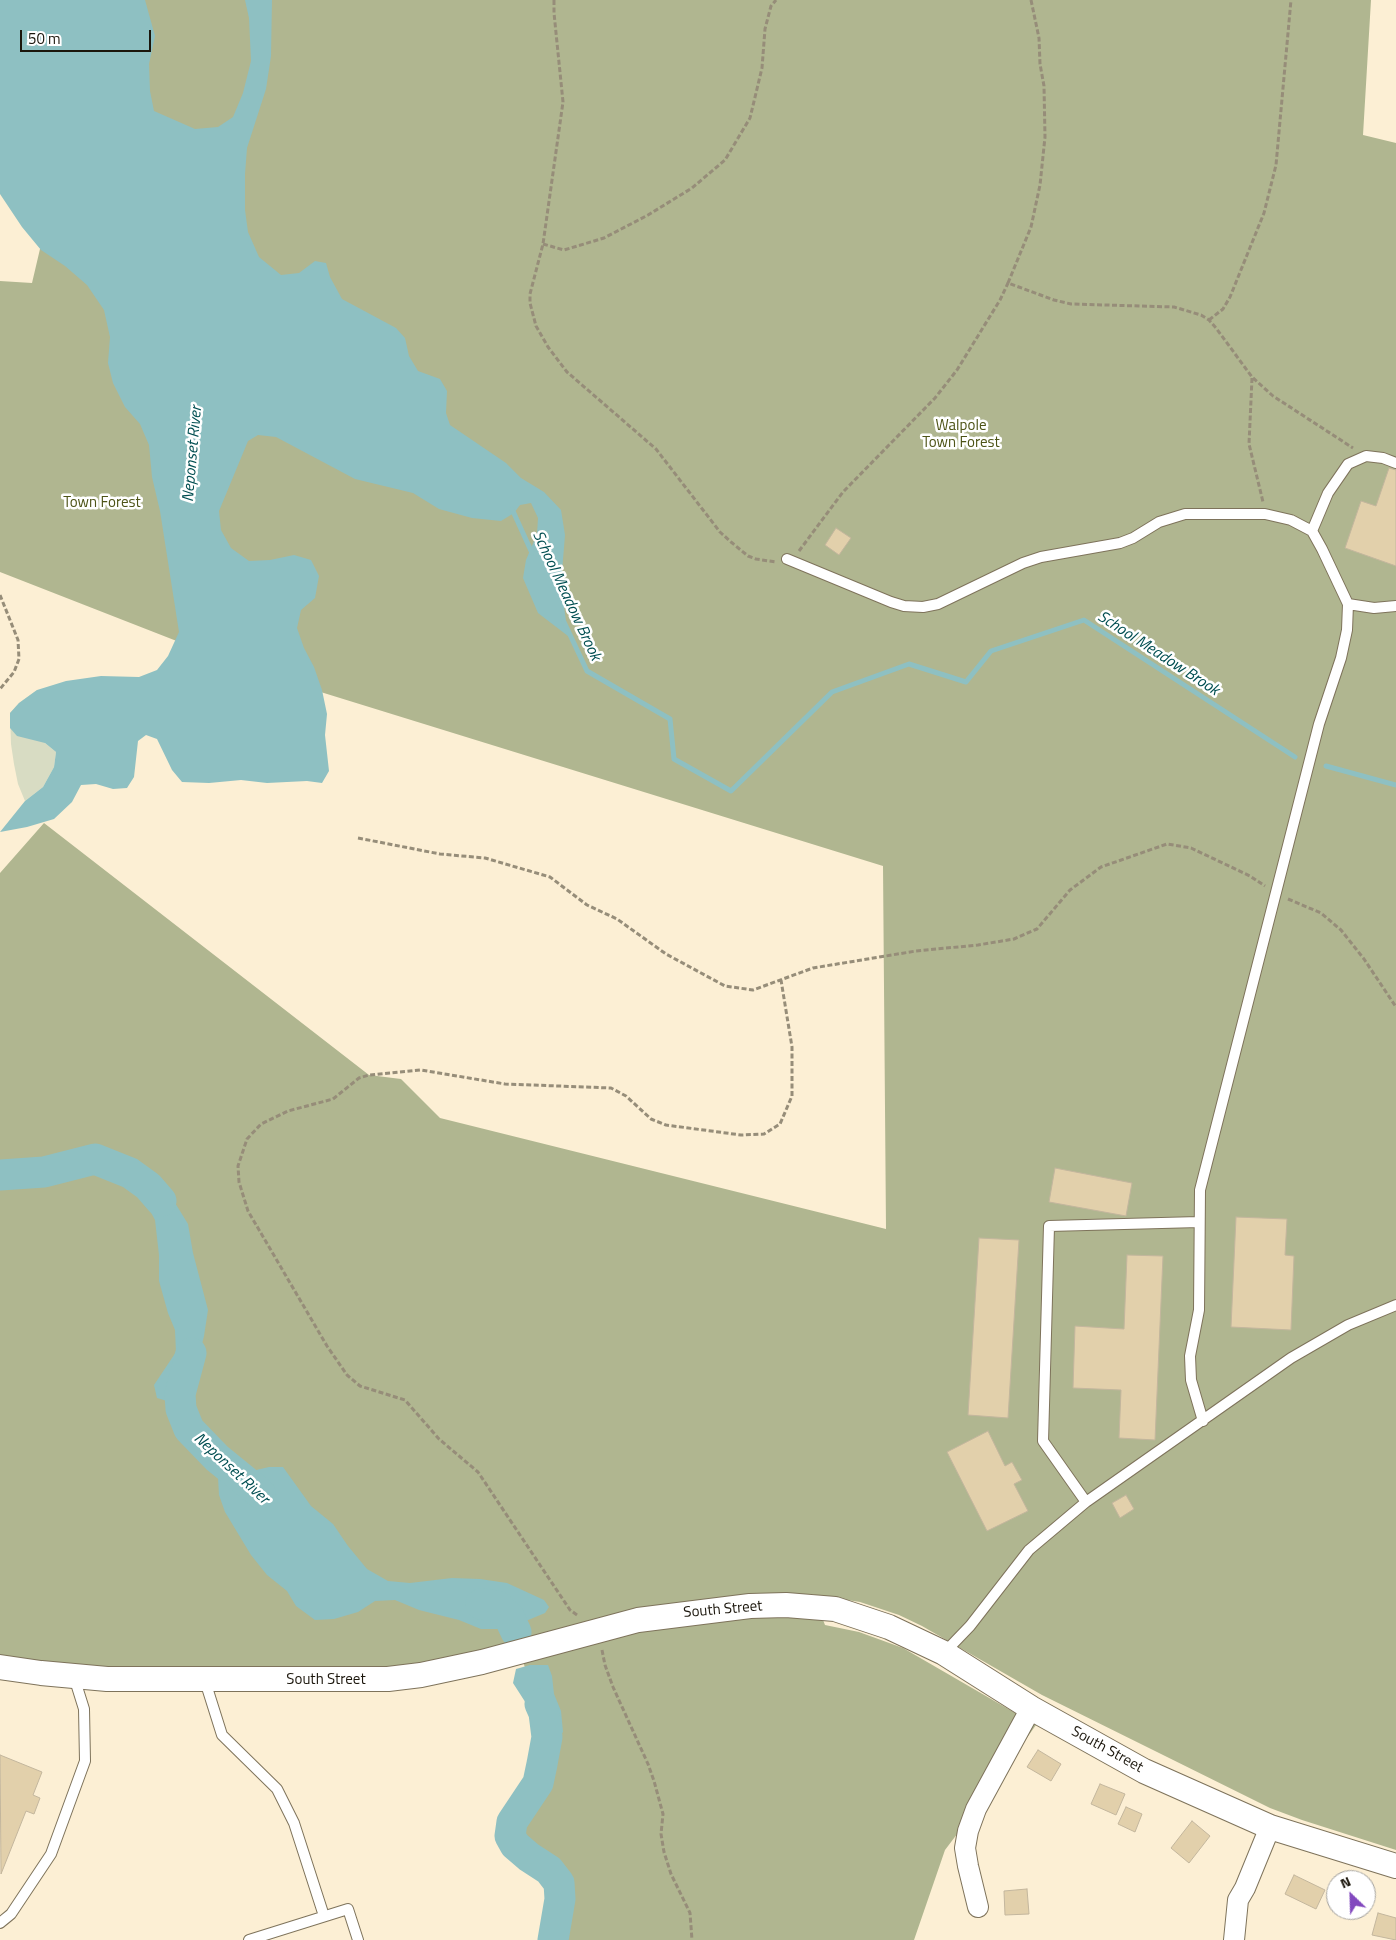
<!DOCTYPE html>
<html>
<head>
<meta charset="utf-8">
<style>
  body { margin:0 }
  #map { position:relative; width:1396px; height:1940px; overflow:hidden; background:#fcefd4; font-family:"Titillium Web",sans-serif }
  canvas { display:block }
  .north { position:absolute; left:1326px; top:1870px; width:50px; height:50px; box-sizing:border-box; background:#fff; border:1px solid #a4a29e; border-radius:50%; rotate:336deg; font-size:14px; font-weight:700; line-height:20px; text-align:center; color:#1b160c }
  .north::after { content:''; display:block; margin:auto; width:18px; height:22px; background:#8248be; clip-path:polygon(50% 0,100% 100%,50% 72%,0 100%) }
  .scale { position:absolute; left:20px; top:30px; width:131px; height:22px; box-sizing:border-box; border:2px solid #1b160c; border-top:0; padding-left:6px; font-size:15px; line-height:18px; white-space:nowrap; color:#1b160c; -webkit-text-stroke:4px #fff; paint-order:stroke }
</style>
</head>
<body>
<div id="map">
<canvas width="1396" height="1940"></canvas>
<div class="north">N</div>
<div class="scale">50 m</div>
</div>
<script>
const g = document.querySelector('canvas').getContext('2d');
g.lineJoin = 'round';
function paint(path, color) {
  g.fillStyle = color;
  g.fill(path, 'evenodd');
}
function poly(rows) {
  const path = new Path2D();
  for (const r of rows) {
    path.moveTo(r[0], r[1]);
    for (let i = 2; i < r.length; i += 2) path.lineTo(r[i], r[i + 1]);
  }
  return path;
}
function strokePath(path, color, width, dash) {
  g.strokeStyle = color;
  g.lineWidth = width;
  g.lineCap = dash ? 'butt' : 'round';
  g.setLineDash(dash || []);
  g.stroke(path);
}
function label(font, color, halo, rows, align = 'center') {
  g.font = font + ' "Titillium Web",sans-serif';
  g.lineWidth = 5;
  g.setLineDash([]);
  g.textBaseline = 'middle';
  g.strokeStyle = halo;
  g.fillStyle = color;
  for (const [text, x, y, turn = 0] of rows) {
    g.save();
    g.translate(x, y);
    g.rotate((+turn || 0) * Math.PI / 180);
    g.textAlign = isNaN(turn) ? turn : align;
    if (halo) g.strokeText(text, 0, 0);
    g.fillText(text, 0, 0);
    g.restore();
  }
}
paint(poly([
  [37,690,45,743,56,752,54,767,43,787,25,801,18,784,14,764,11,744,10,713,19,703]
]), '#d8dcc3');
paint(poly([
  [109,0,1371,0,1363,135,1396,143,1396,1850,1302,1820,1270,1808,1042,1695,922,1626,899,1615,860,1602,809,1594,818,1607,825,1625,859,1632,903,1648,1036,1725,976,1809,945,1850,914,1940,553,1940,560,1899,559,1883,549,1870,529,1857,515,1845,510,1836,512,1822,538,1783,547,1737,520,1652,453,1669,0,1667,0,873,44,823,369,1075,401,1079,440,1118,886,1229,883,866,256,672,0,572,0,281,32,283,59,168]
]), '#b0b690');
paint(poly([
  [0,0,145,0,155,36,149,64,150,91,154,111,195,129,218,127,233,117,243,93,251,61,249,18,245,0,272,0,271,56,266,89,247,148,245,174,245,210,248,232,259,257,281,275,299,273,315,261,326,263,330,277,342,299,396,328,405,338,409,356,418,371,440,379,447,391,446,413,450,425,506,463,521,478,544,492,561,510,565,535,561,584,568,636,538,613,523,578,526,560,537,534,538,518,531,503,520,505,514,513,501,521,472,518,439,509,413,493,355,479,276,437,258,435,248,441,219,511,221,530,231,548,249,561,270,560,294,555,311,560,319,576,315,598,301,610,297,628,304,648,314,667,322,690,327,714,325,735,329,771,322,783,307,781,267,783,241,780,209,783,182,782,172,770,157,739,146,735,138,741,134,777,127,788,113,789,96,784,81,785,72,802,54,819,27,827,0,832,25,801,43,787,54,767,56,752,45,743,17,736,10,728,10,713,19,703,37,690,66,681,101,676,139,677,157,670,168,656,179,632,160,511,152,477,149,445,140,424,125,407,113,383,108,363,110,337,104,310,87,285,65,266,41,250,22,227,0,194],
  [146,1172,161,1180,188,1224,193,1253,208,1310,204,1336,196,1368,180,1394,167,1401,157,1398,154,1385,176,1352,175,1330,168,1313,159,1281,159,1255,155,1220,130,1173],
  [236,1462,252,1471,269,1467,283,1467,311,1506,333,1524,348,1546,367,1569,388,1581,410,1583,452,1578,480,1579,507,1583,544,1600,549,1607,545,1613,521,1623,499,1629,481,1629,459,1620,419,1610,395,1600,375,1601,358,1612,334,1619,315,1620,296,1606,287,1591,267,1575,251,1555,225,1512,219,1495,218,1477,228,1466],
  [530,1665,548,1665,552,1676,554,1694,561,1711,563,1732,554,1743,537,1745,532,1732,531,1711,513,1683,516,1669]
]), '#8ec0c2');
strokePath(poly([
  [512,509,532,553],
  [564,622,587,671,670,719,674,759,731,791,832,692,909,664,966,682,991,651,1084,620,1295,757],
  [1326,766,1396,785]
]), '#8ec0c2', 5);
strokePath(poly([
  [0,1175,44,1172,95,1159,130,1173,148,1186,161,1201],
  [191,1353,180,1394,181,1409,189,1429,217,1458,260,1493],
  [481,1604,497,1606,509,1617,516,1632],
  [540,1704,544,1713,547,1737,542,1764,538,1783,512,1822,510,1836,515,1845,529,1857,549,1870,559,1883,560,1899,553,1940]
]), '#8ec0c2', 31);
const building = poly([
  [1389,468,1396,470,1396,566,1345,548,1361,501,1376,506,1389,468],
  [836,528,851,538,839,555,825,545,836,528],
  [1055,1168,1132,1183,1126,1216,1049,1202,1055,1168],
  [1236,1217,1287,1219,1285,1255,1294,1256,1291,1330,1231,1327,1236,1217],
  [979,1238,1019,1240,1008,1418,968,1415,979,1238],
  [1127,1255,1163,1256,1155,1440,1119,1438,1121,1390,1073,1388,1075,1326,1124,1329,1127,1255],
  [988,1431,1005,1466,1012,1462,1022,1480,1014,1484,1028,1511,987,1531,947,1452,988,1431],
  [1126,1495,1134,1509,1120,1518,1112,1503,1126,1495],
  [1038,1750,1061,1764,1051,1781,1027,1767,1038,1750],
  [0,1755,42,1772,33,1795,40,1798,34,1814,26,1811,1,1874,0,1755],
  [1100,1784,1125,1794,1116,1815,1091,1804,1100,1784],
  [1126,1807,1142,1814,1135,1832,1118,1824,1126,1807],
  [1192,1821,1210,1836,1189,1863,1171,1848,1192,1821],
  [1294,1875,1325,1890,1316,1909,1285,1894,1294,1875],
  [1027,1889,1029,1914,1005,1915,1004,1891,1027,1889],
  [1378,1913,1396,1918,1396,1940,1372,1935,1378,1913]
]);
paint(building, '#e2d0ab');
strokePath(building, '#c3b69d', 1);
const service = poly([
  [1312,531,1328,493,1348,464,1366,456,1383,458,1396,463],
  [787,559,891,602,904,606,923,607,938,604,1023,563,1041,557,1120,543,1133,538,1159,522,1185,514,1265,514,1291,520,1312,531,1322,549,1348,604,1347,630,1341,658,1319,724,1200,1190,1199,1310,1190,1356,1191,1380,1203,1421],
  [1348,604,1374,608,1396,606],
  [1086,1502,1043,1441,1049,1226,1199,1222],
  [944,1653,970,1626,1029,1550,1086,1502,1291,1358,1348,1325,1396,1305],
  [205,1681,222,1735,277,1789,294,1823,324,1916],
  [0,1923,11,1914,51,1854,85,1761,84,1709,74,1677],
  [249,1940,348,1909,358,1940]
]);
const minor = poly([
  [978,1907,968,1866,965,1848,968,1831,976,1809,1031,1708],
  [1234,1940,1238,1900,1245,1888,1270,1827]
]);
const tertiary = poly([
  [0,1667,41,1673,107,1679,388,1679,421,1675,482,1662,638,1620,750,1606,786,1605,835,1609,889,1627,944,1653,1031,1708,1144,1771,1270,1827,1396,1866]
]);
strokePath(service, '#7e735b', 12);
strokePath(minor, '#7e735b', 22);
strokePath(tertiary, '#7e735b', 26);
strokePath(poly([
  [554,0,554,13,563,102,543,244,530,294,530,303,536,326,548,347,567,372,656,449,720,532,731,542,748,556,756,559,776,562],
  [1031,0,1039,38,1040,64,1044,86,1045,137,1040,185,1031,227,1008,283,1054,300,1071,304,1174,307,1201,315,1209,320,1216,328,1252,377,1273,396,1353,448],
  [543,244,564,250,604,238,648,215,692,188,725,160,750,118,762,68,765,29,771,6,776,0],
  [1209,320,1223,309,1230,297,1264,213,1276,165,1291,0],
  [1252,378,1249,444,1263,502],
  [799,551,843,492,935,398,957,370,1000,300,1008,283],
  [0,595,18,640,19,659,14,672,0,689],
  [358,838,440,854,485,858,550,877,587,905,617,919,666,954,725,986,753,990,813,968,916,951,978,945,1014,939,1037,929,1070,890,1101,867,1167,844,1191,848,1250,876,1265,886],
  [1288,899,1321,913,1341,930,1364,959,1396,1007],
  [577,1615,570,1610,478,1472,439,1439,405,1400,360,1386,347,1375,327,1346,248,1211,239,1182,238,1166,247,1139,261,1124,288,1111,333,1099,359,1078,369,1075,421,1070,505,1084,611,1088,626,1096,651,1119,666,1125,741,1135,764,1134,780,1124,792,1096,792,1047,781,980],
  [602,1650,605,1665,613,1687,648,1764,654,1781,663,1814,661,1834,664,1852,671,1874,690,1913,692,1940]
]), '#968d79', 3, [5, 2.5]);
strokePath(service, '#fff', 10);
strokePath(minor, '#fff', 20);
strokePath(tertiary, '#fff', 24);
label('15px', '#4d5316', '#fff', [
  ["Walpole",961,426],
  ["Town Forest",961,443],
  ["Town Forest",102,503]
]);
label('15px', '#1b160c', '#fff', [
  ["South Street",723,1610,-5],
  ["South Street",326,1680],
  ["South Street",1107,1750,29]
]);
label('italic 16px', '#004e51', '#fff', [
  ["Neponset River",193,454,-85],
  ["School Meadow Brook",566,596,65],
  ["School Meadow Brook",1158,654,33],
  ["Neponset River",231,1469,43]
]);
</script>
</body>
</html>
